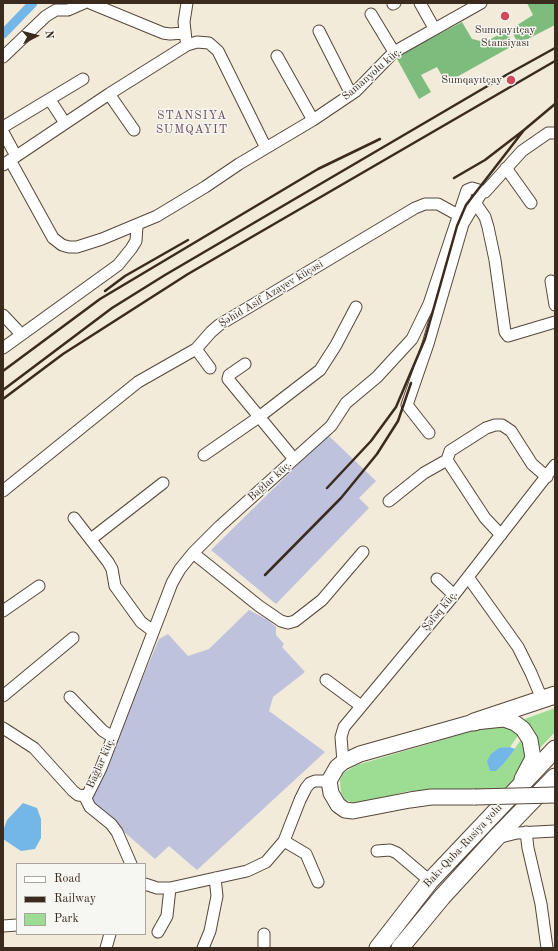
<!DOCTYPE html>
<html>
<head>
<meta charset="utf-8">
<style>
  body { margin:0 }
  #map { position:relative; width:558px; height:951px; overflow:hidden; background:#f2ebd9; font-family:"Old Standard TT",serif }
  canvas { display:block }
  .frame { position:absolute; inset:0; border:4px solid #3b2a1e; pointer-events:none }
  .legend { position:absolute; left:16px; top:863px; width:130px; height:72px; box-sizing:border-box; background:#f6f6f2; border:1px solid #aba49d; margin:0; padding:5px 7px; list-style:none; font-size:12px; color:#3b2a1e }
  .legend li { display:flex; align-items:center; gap:8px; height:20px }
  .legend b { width:20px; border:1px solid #aba49d }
  .north { position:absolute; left:16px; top:16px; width:40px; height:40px; -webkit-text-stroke:3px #f6f6f2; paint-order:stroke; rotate:84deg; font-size:11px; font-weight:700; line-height:16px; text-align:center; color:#3b2a1e }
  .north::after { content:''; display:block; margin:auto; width:14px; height:18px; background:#3b2a1e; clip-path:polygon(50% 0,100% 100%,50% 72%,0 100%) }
</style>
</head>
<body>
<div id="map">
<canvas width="558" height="951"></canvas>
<div class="frame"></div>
<ul class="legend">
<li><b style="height:5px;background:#fff"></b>Road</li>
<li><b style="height:5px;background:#3b2a1e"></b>Railway</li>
<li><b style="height:11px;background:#9cdd93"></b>Park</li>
</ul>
<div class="north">N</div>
</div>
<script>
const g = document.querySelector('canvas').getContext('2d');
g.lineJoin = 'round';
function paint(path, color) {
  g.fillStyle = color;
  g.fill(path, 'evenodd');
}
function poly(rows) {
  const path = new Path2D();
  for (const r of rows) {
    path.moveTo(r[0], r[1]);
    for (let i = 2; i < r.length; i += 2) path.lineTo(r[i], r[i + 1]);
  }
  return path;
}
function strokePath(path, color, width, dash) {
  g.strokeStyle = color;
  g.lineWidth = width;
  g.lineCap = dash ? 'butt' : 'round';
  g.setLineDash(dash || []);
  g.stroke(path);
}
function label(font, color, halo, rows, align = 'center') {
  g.font = font + ' "Old Standard TT",serif';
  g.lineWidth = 3;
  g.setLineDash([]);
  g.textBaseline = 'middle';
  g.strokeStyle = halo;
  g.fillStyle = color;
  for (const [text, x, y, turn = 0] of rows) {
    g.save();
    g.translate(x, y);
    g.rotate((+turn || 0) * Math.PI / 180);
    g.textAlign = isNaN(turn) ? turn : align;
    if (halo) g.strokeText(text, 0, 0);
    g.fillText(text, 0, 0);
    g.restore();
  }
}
paint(poly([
  [328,435,376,481,359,498,369,508,276,604,211,550],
  [249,610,268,620,276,627,276,635,284,644,282,647,305,672,273,697,269,711,325,752,197,870,169,846,155,859,90,802,159,639,168,634,188,656,209,649]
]), '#bec2dd');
paint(poly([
  [555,708,555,732,539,749,538,740,534,732,528,723,522,720],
  [499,726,510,728,520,733,510,747,506,747,505,762,523,737,527,744,525,765,506,790,409,791,356,804,344,799,341,793,340,780,343,773,357,765,479,729]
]), '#9cdd93');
paint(poly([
  [527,3,555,3,555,25,518,44,511,29,533,15],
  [462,22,472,39,485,42,506,31,514,45,446,83,437,67,421,75,431,92,419,99,396,57]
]), '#7dbc7d');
paint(poly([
  [510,747,515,749,505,762,496,771,490,771,487,761,491,754,499,748],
  [23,803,37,808,41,819,41,838,35,849,21,851,3,839,3,831,7,820]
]), '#73b6e8');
strokePath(poly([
  [3,34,33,3]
]), '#73b6e8', 9);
const minor = poly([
  [90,3,163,33,170,34,184,33],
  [420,3,434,28],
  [393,4,395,3],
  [371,14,394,52],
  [319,31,351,94],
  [186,40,184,22,187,3],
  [277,56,313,120],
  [3,57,46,16,56,10,68,10,84,3],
  [109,94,134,130],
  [50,100,65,123],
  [3,127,83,79],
  [3,132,16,156],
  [10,160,53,238,62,245,69,247,77,247,102,239,157,216,205,187,239,164,313,120,356,91,394,52,481,3],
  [3,165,109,94,187,45,197,42,209,43,218,51,266,148],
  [506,168,531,203],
  [476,204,485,217,488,227,495,260,505,332,508,336,555,322],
  [551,281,555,305],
  [3,315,21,334],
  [3,348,118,265,131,249,136,241,137,226],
  [196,349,210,368],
  [245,364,229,375,228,379,294,459],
  [429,433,407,405,428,344,463,224,482,192],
  [204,455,259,417,320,370,336,345,356,307],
  [3,491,138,382,196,349,211,332,219,325,415,208,425,204,438,204,458,215],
  [389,501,424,473,447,460],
  [74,518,108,562,112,569,115,586,141,622,153,631],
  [501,535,485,518,447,460,450,451,486,428,495,425,502,425,511,431,532,464,547,477],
  [91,539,163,483],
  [193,553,259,606,281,621,288,623,295,621,322,600,363,552],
  [468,577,518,647,531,673,542,699],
  [437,579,454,595],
  [3,611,39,586],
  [326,680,361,706],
  [3,696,73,638],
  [70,697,103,731,113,737],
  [3,728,34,748,73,791,78,795,87,796],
  [343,762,341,737,344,727,454,595,555,465],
  [526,832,528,848,541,904,547,948],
  [497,838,517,833,555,831],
  [284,841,306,854,318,882],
  [377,851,390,850,397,853,430,881],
  [131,864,117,832,111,824,90,807,86,799,87,796,101,768,172,583,180,569,193,553,220,526,331,426,346,403,377,377,412,339,429,304,467,190,472,188,485,192,522,151,548,133,555,133],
  [145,884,157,888,170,888,247,871,266,862,284,841,300,800,306,788,310,783,315,781,329,781],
  [3,926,17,925],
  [158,932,167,916,170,888],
  [106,948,110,934],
  [203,948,210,931,217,896,215,878],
  [264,948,264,934]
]);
const major = poly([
  [475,797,431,797,410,800,353,811,345,810,338,805,331,793,329,781,337,767,343,762,360,754,474,722,504,719,515,723,523,729,530,740,533,758,522,779]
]);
const highway = poly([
  [474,722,555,695],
  [378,948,430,881,555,749],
  [400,948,442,897,495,839,555,777]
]);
strokePath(minor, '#56473a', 13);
strokePath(major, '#56473a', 17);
strokePath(highway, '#56473a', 19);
strokePath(minor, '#fff', 11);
strokePath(major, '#fff', 15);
strokePath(highway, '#fff', 17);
strokePath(poly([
  [454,178,485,160,524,130,555,104],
  [105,291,125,276,188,240],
  [3,371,100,299,318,169,380,139],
  [3,390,112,308,165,275,508,74,555,48],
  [3,399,63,354,188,274,555,61],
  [327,488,371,441,396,407,425,339,457,226,466,205,524,130],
  [265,575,341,498,377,454,398,421,411,383]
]), '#3b2a1e', 2.5);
const majorBridge = poly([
  [475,797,555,795]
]);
strokePath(majorBridge, '#56473a', 17, []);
strokePath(majorBridge, '#fff', 15);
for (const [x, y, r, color] of [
  [505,16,5,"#d1495b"],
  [511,80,5,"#d1495b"]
]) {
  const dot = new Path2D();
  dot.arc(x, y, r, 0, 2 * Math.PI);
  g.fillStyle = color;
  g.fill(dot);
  strokePath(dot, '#f6f6f2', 1.5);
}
label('11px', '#3b2a1e', '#f6f6f2', [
  ["Sumqayıtçay",505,30],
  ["Stansiyası",505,43],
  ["Sumqayıtçay",502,80,"right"]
]);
label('11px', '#3b2a1e', '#f6f6f2', [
  ["Samanyolu küç.",372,74,-41],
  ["Şəhid Asif Azayev küçəsi",271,294,-31],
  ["Bağlar küç.",270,481,-42],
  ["Şəfəq küç.",440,611,-50],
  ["Bağlar küç.",101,763,-66],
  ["Bakı-Quba-Rusiya yolu",463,846,-47]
]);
g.letterSpacing = '1px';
label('12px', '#715260', '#f6f6f2', [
  ["STANSIYA",192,116],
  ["SUMQAYIT",192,130]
]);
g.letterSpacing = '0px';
</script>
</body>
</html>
